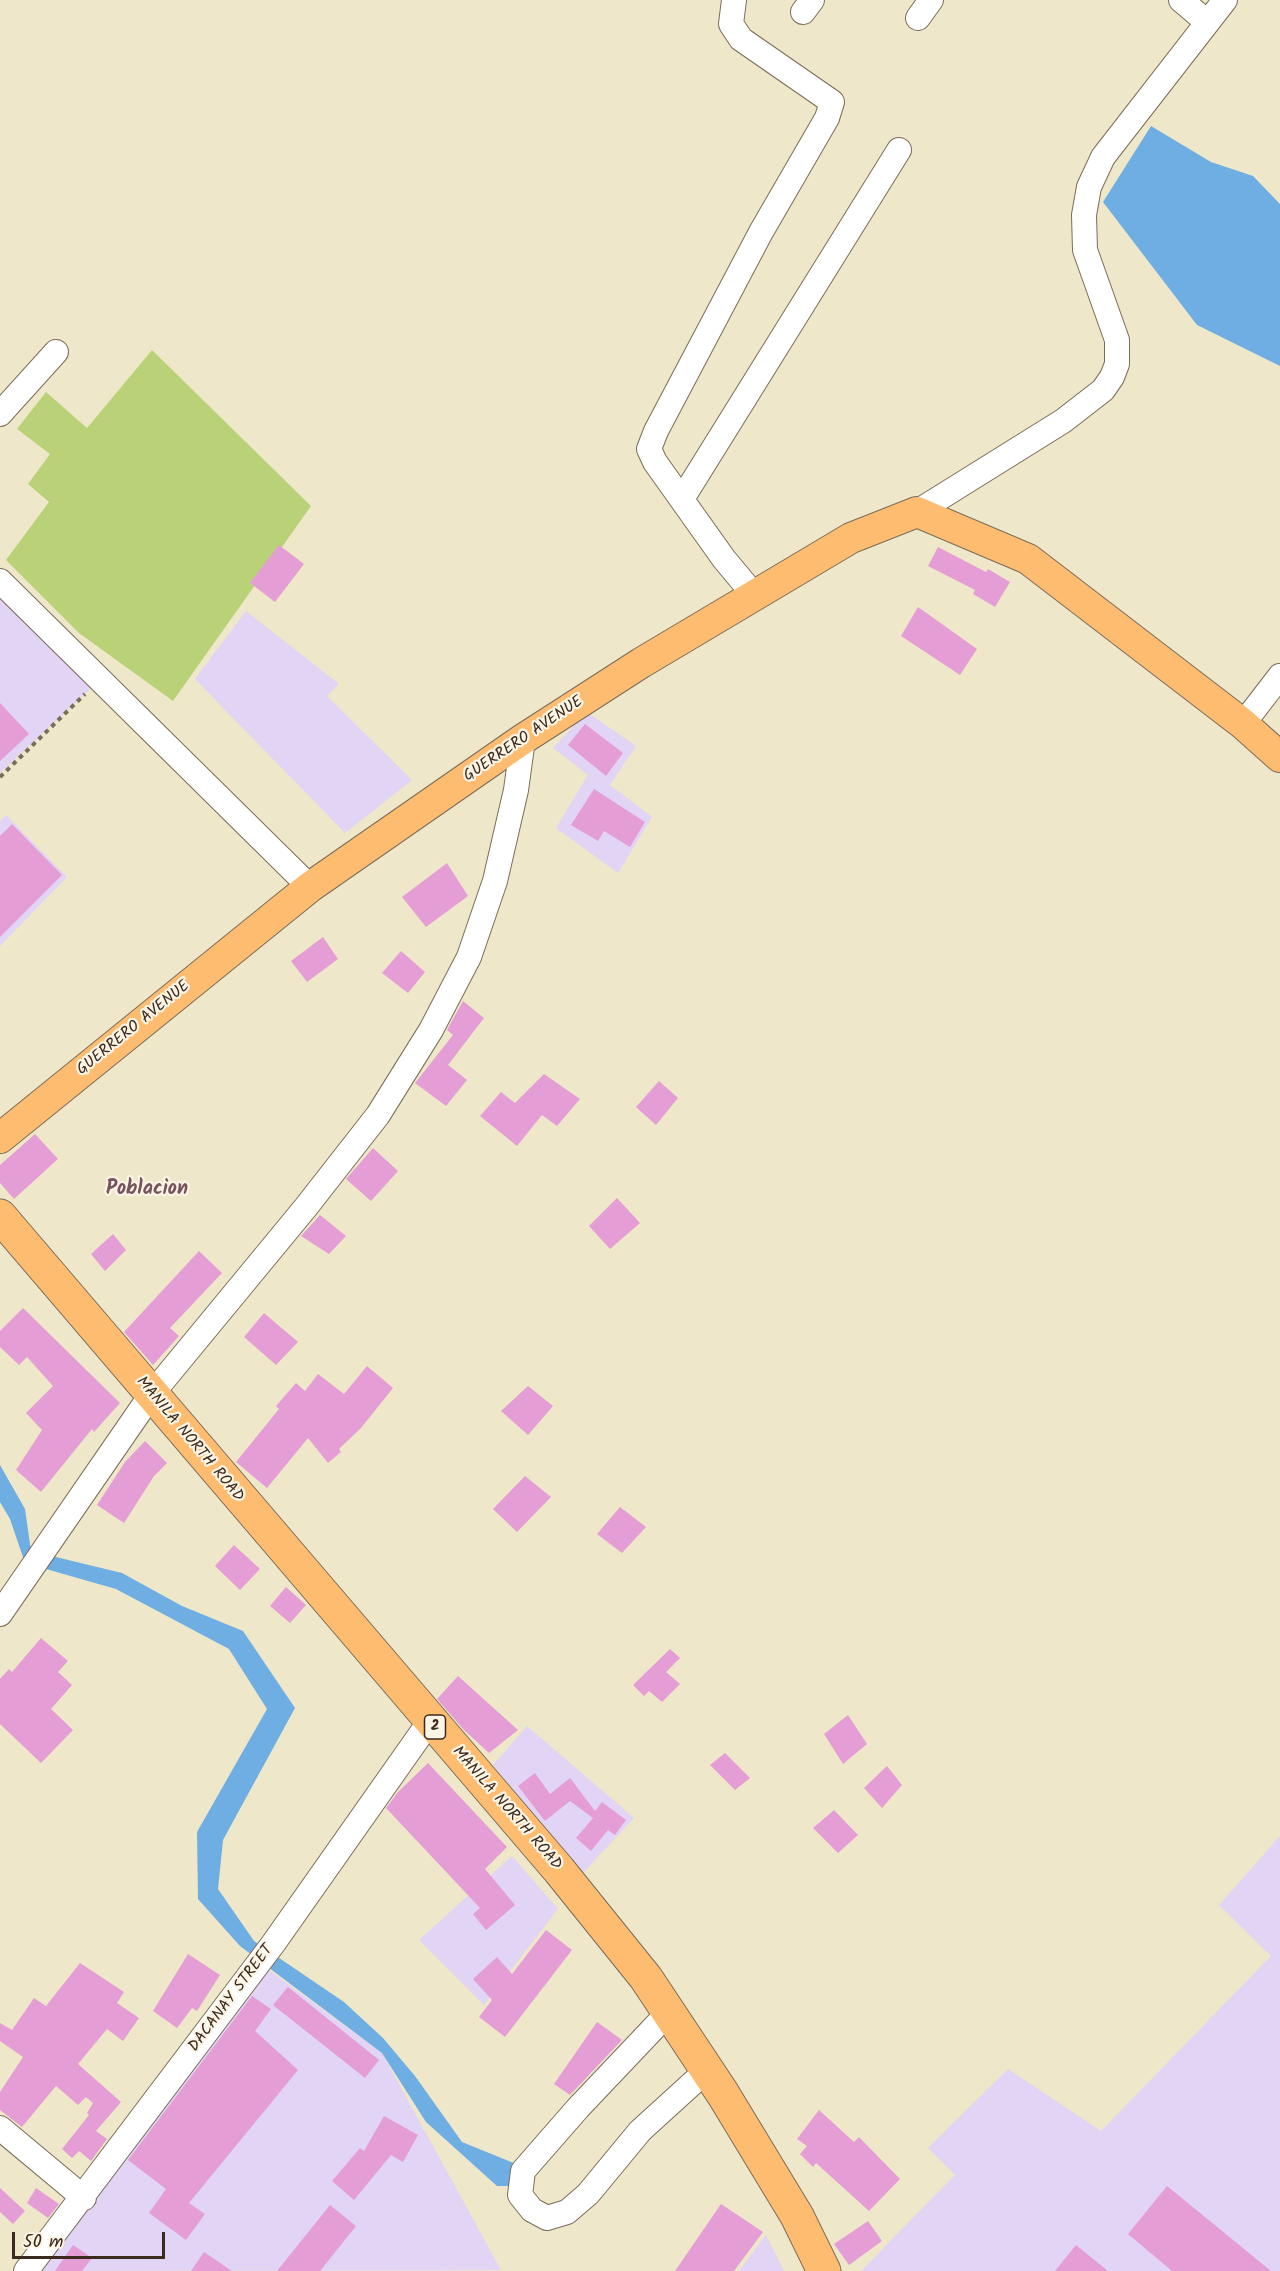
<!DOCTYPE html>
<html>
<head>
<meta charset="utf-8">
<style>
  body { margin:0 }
  #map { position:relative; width:1280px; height:2271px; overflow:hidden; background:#eee7c9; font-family:Kalam,sans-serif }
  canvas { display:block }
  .scale { position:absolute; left:12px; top:2232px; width:153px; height:27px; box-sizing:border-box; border:3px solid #3b2a1e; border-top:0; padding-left:8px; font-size:18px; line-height:21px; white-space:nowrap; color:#3b2a1e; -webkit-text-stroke:4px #fcf5e5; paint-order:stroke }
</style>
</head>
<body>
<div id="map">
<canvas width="1280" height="2271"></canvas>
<div class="scale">50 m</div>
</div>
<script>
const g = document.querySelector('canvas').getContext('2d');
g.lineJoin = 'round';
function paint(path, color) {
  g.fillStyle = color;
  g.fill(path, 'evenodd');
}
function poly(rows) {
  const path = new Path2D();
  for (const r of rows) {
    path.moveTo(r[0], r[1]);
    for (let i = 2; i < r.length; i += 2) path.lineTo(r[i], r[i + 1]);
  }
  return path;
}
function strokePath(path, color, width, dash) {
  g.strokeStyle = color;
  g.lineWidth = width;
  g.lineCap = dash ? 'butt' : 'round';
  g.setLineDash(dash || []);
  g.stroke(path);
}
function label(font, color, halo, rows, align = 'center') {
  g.font = font + ' Kalam,sans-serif';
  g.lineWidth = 4.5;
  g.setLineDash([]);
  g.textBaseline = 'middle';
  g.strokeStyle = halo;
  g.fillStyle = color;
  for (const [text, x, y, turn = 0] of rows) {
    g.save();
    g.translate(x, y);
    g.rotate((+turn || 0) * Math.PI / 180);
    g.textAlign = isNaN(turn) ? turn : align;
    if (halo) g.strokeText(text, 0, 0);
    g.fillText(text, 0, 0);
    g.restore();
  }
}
paint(poly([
  [0,594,91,688,0,773],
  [246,611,339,684,327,696,412,780,345,833,195,679],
  [587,712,636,746,610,785,652,817,618,873,556,828,588,775,553,748],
  [6,815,67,877,0,946,0,821],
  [527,1726,634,1818,581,1875,493,1765],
  [1280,1836,1280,2271,861,2271,955,2175,928,2148,1008,2069,1101,2131,1271,1956,1219,1905],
  [512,1856,558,1909,484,2005,419,1940],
  [269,1970,382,2053,501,2270,37,2271],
  [766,2235,784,2271,739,2271]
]), '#e1d4f4');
paint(poly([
  [152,350,311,506,173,701,79,633,6,560,49,502,28,484,50,454,17,429,46,392,87,428]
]), '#bad277');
paint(poly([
  [1151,126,1211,162,1253,176,1280,204,1280,366,1197,325,1103,202],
  [0,1465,25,1509,31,1551,122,1573,182,1606,243,1631,295,1708,223,1840,218,1889,254,1941,344,2002,383,2038,415,2076,462,2142,516,2164,518,2186,497,2186,426,2122,382,2053,240,1946,198,1899,197,1832,267,1709,229,1649,116,1589,25,1563,10,1519,0,1502]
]), '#6eaee2');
paint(poly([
  [279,545,304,564,275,602,250,583],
  [938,547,986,572,988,569,1010,582,995,607,973,594,975,590,928,566],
  [918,607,977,649,960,675,901,636],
  [0,703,29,734,0,761],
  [585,724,623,753,606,776,568,745],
  [594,789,645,822,630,847,604,831,598,841,571,825],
  [12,824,62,875,0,937,0,836],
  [447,863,468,896,426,927,402,897],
  [323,937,338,959,307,982,291,961],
  [401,951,425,972,408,993,382,973],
  [463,1001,484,1018,448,1065,467,1080,446,1106,415,1083,453,1035,447,1030],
  [544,1074,580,1099,557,1126,542,1115,517,1146,480,1116,501,1092,515,1103],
  [659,1081,678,1098,656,1125,636,1107],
  [35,1134,58,1159,14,1199,0,1183,0,1165],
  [373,1148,398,1171,371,1201,346,1179],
  [617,1198,640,1223,610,1249,589,1226],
  [320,1215,346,1236,329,1254,301,1236],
  [113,1234,126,1250,105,1271,91,1254],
  [199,1251,222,1273,170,1328,179,1336,153,1365,124,1332],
  [23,1308,120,1403,94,1432,92,1429,41,1492,16,1470,42,1430,26,1413,53,1386,27,1357,19,1365,0,1347,0,1331],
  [264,1313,298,1342,276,1365,244,1337],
  [367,1366,393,1388,361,1428,339,1449,341,1452,328,1463,308,1438,267,1488,236,1462,279,1409,276,1406,296,1383,305,1391,318,1374,344,1394],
  [528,1386,553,1406,528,1435,501,1411],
  [145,1441,167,1463,154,1476,124,1523,97,1505,125,1462],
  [525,1476,551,1497,517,1532,493,1509],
  [620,1507,646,1527,622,1553,597,1534],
  [234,1545,260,1569,240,1590,215,1566],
  [286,1587,306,1605,290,1623,270,1606],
  [41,1638,68,1661,58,1672,72,1685,51,1709,73,1730,41,1763,0,1724,0,1679,9,1669,12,1672],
  [670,1649,680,1658,666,1672,680,1684,662,1702,649,1691,644,1696,633,1685],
  [458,1676,518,1730,489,1753,464,1730,437,1699],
  [848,1715,867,1744,843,1764,824,1734],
  [725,1753,750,1778,735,1790,710,1765],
  [428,1763,507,1847,485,1869,515,1905,486,1930,473,1914,480,1908,386,1808,398,1792],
  [887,1766,902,1785,882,1808,864,1788],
  [535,1773,550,1794,570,1778,595,1811,602,1802,626,1820,615,1835,608,1830,591,1851,576,1838,593,1818,570,1801,545,1821,518,1786],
  [834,1810,858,1835,838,1853,813,1828],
  [546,1930,572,1950,505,2037,479,2017,492,2000,473,1979,497,1957,512,1974],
  [188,1954,220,1975,197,2011,192,2008,177,2028,153,2011],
  [80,1963,124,1992,117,2003,139,2018,123,2041,107,2029,78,2064,121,2102,96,2131,107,2139,91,2161,79,2151,72,2158,62,2149,89,2115,87,2113,93,2103,86,2097,78,2105,56,2086,22,2127,0,2110,0,2092,23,2057,0,2041,0,2023,12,2030,34,1998,46,2006],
  [288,1987,379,2060,365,2078,273,2005],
  [252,1996,271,2009,255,2031,298,2070,189,2203,205,2214,186,2240,149,2213,166,2189,128,2160],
  [597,2022,622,2040,570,2095,554,2084],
  [819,2110,854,2142,859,2137,900,2179,869,2211,816,2163,813,2167,800,2154,807,2146,797,2139],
  [384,2116,418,2135,403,2162,391,2155,354,2200,332,2181,360,2148,364,2151],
  [1167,2186,1271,2271,1172,2271,1128,2234],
  [0,2188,25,2211,13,2224,0,2212],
  [36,2188,59,2204,48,2218,27,2203],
  [721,2204,763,2232,734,2271,675,2271],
  [330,2205,356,2226,320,2271,277,2271],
  [868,2221,882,2241,849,2265,834,2244],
  [73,2245,92,2258,82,2271,55,2271],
  [1076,2245,1108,2271,1055,2271],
  [204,2252,232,2271,191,2271]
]), '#e59ed5');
const minor = poly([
  [734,0,731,24,741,39,832,102,827,118,761,232,656,431,649,449,655,462,724,559,754,595],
  [1181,0,1207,22],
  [803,12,812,0],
  [918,18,931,0],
  [0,414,56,352],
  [682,499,899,150],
  [917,512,1063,421,1103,390,1112,377,1117,364,1117,340,1085,250,1084,215,1089,187,1103,157,1225,0],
  [0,581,310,887],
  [1243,724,1280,676],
  [0,1614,151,1395,306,1207,378,1115,431,1030,469,957,495,881,516,790,523,739],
  [668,2013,578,2108,523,2171,520,2195,532,2210,547,2218,567,2212,588,2194,640,2131,707,2070],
  [0,2128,84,2198],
  [26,2271,273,1944,430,1721]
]);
const major = poly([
  [0,1138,310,887,523,739,641,663,851,538,917,512,1028,559,1243,724,1280,757]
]);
const highway = poly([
  [0,1216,559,1870,646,1978,723,2094,797,2216,824,2271]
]);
strokePath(minor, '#7a6c5a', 26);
strokePath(major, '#7a6c5a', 32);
strokePath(highway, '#7a6c5a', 35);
strokePath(poly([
  [0,777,85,694]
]), '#7a6c5a', 4, [4.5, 4.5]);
strokePath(minor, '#fff', 24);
strokePath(major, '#febc70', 30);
strokePath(highway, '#febc70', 33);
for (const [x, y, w] of [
  [435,1727,21]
]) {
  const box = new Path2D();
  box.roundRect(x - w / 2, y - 12, w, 24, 4.5);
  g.fillStyle = '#fcf5e5';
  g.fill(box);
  strokePath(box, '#3b2a1e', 1.5);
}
label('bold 15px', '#3b2a1e', null, [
  ["2",435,1727]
]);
label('16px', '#3b2a1e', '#fcf5e5', [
  ["GUERRERO AVENUE",524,740,-34],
  ["GUERRERO AVENUE",134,1029,-39],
  ["MANILA NORTH ROAD",189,1440,50],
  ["MANILA NORTH ROAD",506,1809,49],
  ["DACANAY STREET",232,1999,-53]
]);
label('bold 20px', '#76535e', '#fcf5e5', [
  ["Poblacion",147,1191]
]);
</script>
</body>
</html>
